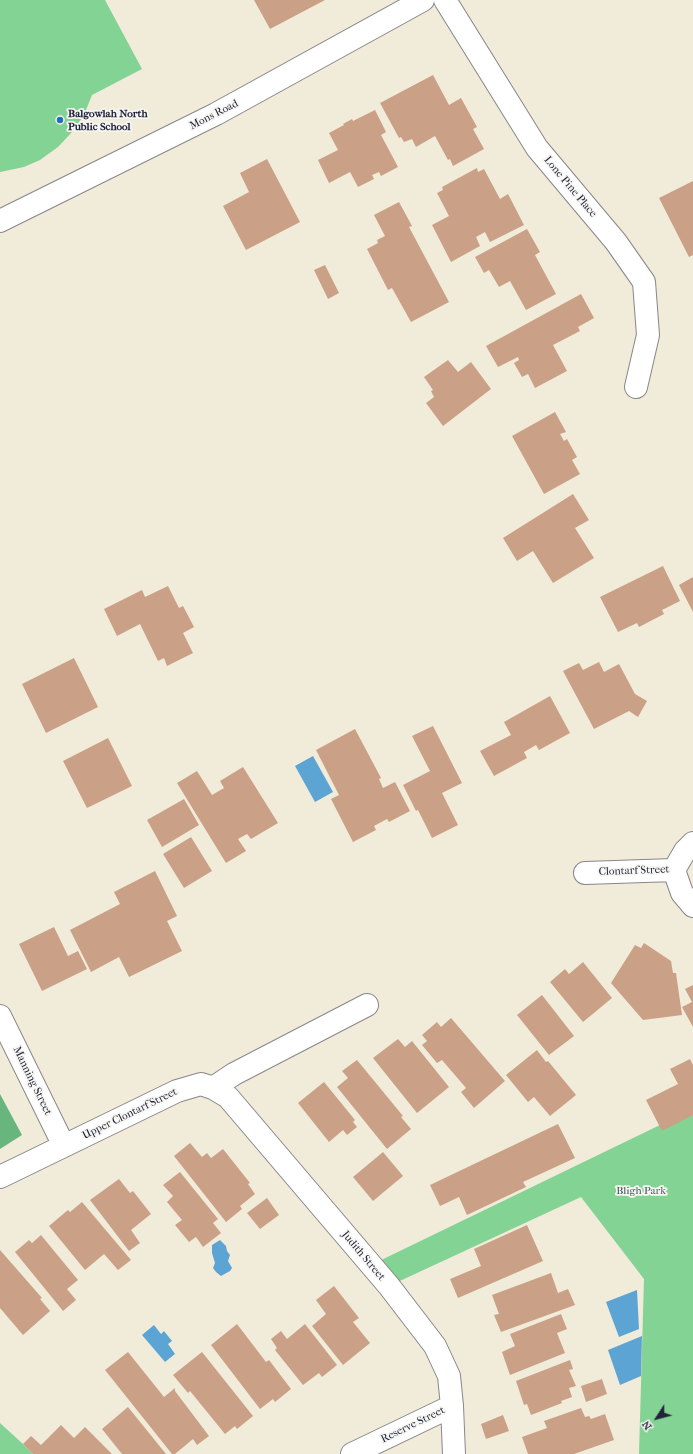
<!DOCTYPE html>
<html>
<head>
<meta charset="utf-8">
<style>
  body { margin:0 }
  #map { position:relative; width:693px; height:1454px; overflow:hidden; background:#f1ebd9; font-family:"IM FELL French Canon",serif }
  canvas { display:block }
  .north { position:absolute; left:637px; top:1398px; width:40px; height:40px; -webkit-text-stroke:3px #f6f6f2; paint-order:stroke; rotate:234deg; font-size:11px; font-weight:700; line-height:16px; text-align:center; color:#22223b }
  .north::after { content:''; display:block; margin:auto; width:14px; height:18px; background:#22223b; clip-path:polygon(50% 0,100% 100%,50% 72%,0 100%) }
</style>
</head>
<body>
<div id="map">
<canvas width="693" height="1454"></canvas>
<div class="north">N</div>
</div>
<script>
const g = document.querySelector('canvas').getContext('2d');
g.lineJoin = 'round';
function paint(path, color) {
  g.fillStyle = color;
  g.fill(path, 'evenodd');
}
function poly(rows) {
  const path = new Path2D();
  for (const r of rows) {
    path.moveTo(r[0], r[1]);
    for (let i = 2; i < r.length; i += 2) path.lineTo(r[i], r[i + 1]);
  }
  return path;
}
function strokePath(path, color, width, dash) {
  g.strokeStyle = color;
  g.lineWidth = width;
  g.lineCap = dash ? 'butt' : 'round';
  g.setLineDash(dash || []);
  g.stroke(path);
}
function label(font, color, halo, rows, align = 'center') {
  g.font = font + ' "IM FELL French Canon",serif';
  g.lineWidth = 3.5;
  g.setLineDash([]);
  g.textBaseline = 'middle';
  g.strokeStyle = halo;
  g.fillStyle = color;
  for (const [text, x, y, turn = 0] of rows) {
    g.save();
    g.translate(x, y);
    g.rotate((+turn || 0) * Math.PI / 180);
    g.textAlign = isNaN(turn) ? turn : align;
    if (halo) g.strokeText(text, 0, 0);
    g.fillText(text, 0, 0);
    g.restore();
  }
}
paint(poly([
  [0,0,105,0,142,69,92,95,84,115,72,132,58,147,40,160,24,167,0,172],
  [693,1109,693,1454,639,1454,644,1279,581,1197,389,1286,371,1265],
  [0,1423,23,1444,33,1454,0,1454]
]), '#82d394');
paint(poly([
  [0,1094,22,1135,0,1149]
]), '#69b57e');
paint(poly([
  [313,756,333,792,315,802,295,766],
  [220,1240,226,1246,227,1251,230,1255,228,1261,232,1268,230,1271,221,1276,216,1272,213,1268,215,1263,212,1253,212,1245],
  [637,1290,639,1329,619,1337,606,1302],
  [154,1325,161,1334,164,1331,172,1341,168,1344,175,1354,165,1362,142,1335],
  [642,1336,641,1376,620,1385,608,1350]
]), '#5ca4d3');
paint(poly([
  [254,0,325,0,270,29],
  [433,75,449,105,461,98,477,127,473,129,484,149,453,166,450,159,448,160,435,136,416,147,412,139,404,142,401,137,399,138,380,103],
  [375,110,386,132,381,135,398,167,381,176,379,172,372,175,374,179,358,187,350,172,329,183,318,160,338,150,329,133,344,125,343,124,352,119,353,121],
  [267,159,300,222,246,250,223,206,249,192,240,173],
  [477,168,478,172,484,169,500,199,508,194,524,225,490,242,485,232,476,237,480,246,451,262,432,225,449,216,437,193,443,190,442,187],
  [693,181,693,255,689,257,659,198],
  [399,202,412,226,409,227,449,302,411,322,392,288,388,290,367,249,378,243,377,240,385,236,374,215],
  [527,229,540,252,535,255,556,294,526,310,510,281,499,287,489,270,484,273,475,257],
  [325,265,339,293,328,299,314,270],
  [581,294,594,318,578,327,580,331,553,345,567,371,535,388,528,374,522,377,514,363,519,360,518,357,498,367,486,346],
  [448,360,458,372,471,362,491,389,443,426,426,403,434,397,431,391,433,390,424,377],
  [555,412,566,432,560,434,564,441,567,439,577,457,572,460,580,474,544,494,512,436],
  [573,494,589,520,575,528,594,558,553,583,533,551,517,561,503,538],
  [663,566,680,601,662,610,664,614,639,627,637,623,618,632,600,597],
  [693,577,693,612,679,585],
  [168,586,179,608,183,606,194,627,183,633,193,653,167,666,164,658,158,661,140,624,117,636,104,609,142,590,145,597],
  [74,658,98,707,46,733,22,684],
  [599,662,604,672,619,664,635,694,647,701,638,717,629,711,594,729,563,671,579,663,583,670],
  [550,696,570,733,539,750,536,745,524,752,527,758,494,776,480,751,511,735,504,722],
  [433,726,462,783,442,793,458,825,432,838,418,810,416,811,403,785,430,771,412,736],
  [355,729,381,778,379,779,383,788,395,782,410,811,389,822,387,819,374,826,376,830,353,842,331,799,339,795,316,750],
  [108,738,132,786,87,808,63,761],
  [243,767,278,823,251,839,247,834,238,839,246,851,226,863,177,783,197,771,212,795,224,788,220,781],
  [184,799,199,825,162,847,147,820],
  [191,837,212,871,184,888,163,854],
  [155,871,177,916,167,921,182,951,129,977,119,957,91,972,70,930,120,904,114,892],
  [54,927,68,956,78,951,87,969,42,991,19,944],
  [644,943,671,961,673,973,676,973,682,1015,643,1020,611,983,635,945,641,948],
  [583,962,612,998,583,1022,550,982,565,969,569,974],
  [693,985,693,1027,682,1007,692,1002,685,989],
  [542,995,574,1036,549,1055,517,1015],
  [451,1018,505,1081,474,1108,461,1092,466,1088,442,1060,437,1063,422,1045,427,1041,422,1035,437,1022,441,1027],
  [398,1039,405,1047,412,1041,449,1087,417,1113,373,1058],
  [537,1050,546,1062,548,1061,576,1095,550,1116,534,1097,528,1102,506,1075],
  [690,1059,693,1065,693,1115,662,1131,646,1100,678,1084,670,1069],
  [357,1060,403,1116,401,1117,411,1129,387,1149,337,1087,348,1078,342,1071],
  [324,1082,355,1120,353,1122,357,1127,347,1135,343,1130,329,1142,298,1103],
  [558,1124,575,1158,523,1182,526,1187,467,1215,459,1197,440,1206,430,1185],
  [190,1143,202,1157,207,1153,211,1158,223,1149,250,1183,248,1184,255,1194,240,1206,242,1209,226,1222,174,1156],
  [383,1152,403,1176,373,1201,353,1177],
  [180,1172,218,1219,213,1223,221,1233,203,1247,196,1237,189,1242,175,1225,182,1220,167,1202,173,1196,163,1185],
  [119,1179,130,1193,133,1191,151,1214,131,1230,140,1243,129,1251,90,1200],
  [267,1198,279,1215,260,1229,247,1213],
  [82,1202,131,1260,118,1270,104,1254,85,1270,49,1226,68,1210,70,1212],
  [527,1225,543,1261,458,1298,450,1279,481,1266,474,1249],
  [41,1235,78,1280,67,1289,76,1300,63,1311,15,1252,29,1240,32,1243],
  [0,1250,42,1298,40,1299,50,1311,23,1335,0,1308],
  [551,1273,558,1293,568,1289,575,1305,501,1332,494,1315,499,1314,492,1295],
  [334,1286,359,1318,353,1322,370,1343,343,1365,312,1326,326,1314,316,1300],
  [561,1314,567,1329,557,1333,565,1353,510,1375,502,1352,515,1346,510,1334],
  [237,1324,266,1362,269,1360,291,1389,275,1402,273,1399,260,1409,211,1345],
  [305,1324,337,1365,322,1377,319,1373,303,1385,275,1350,277,1348,271,1339,281,1331,287,1339],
  [128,1352,164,1397,175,1388,175,1391,209,1436,197,1445,193,1439,175,1454,172,1454,105,1370],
  [202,1352,253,1416,237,1429,235,1426,225,1434,190,1391,188,1393,173,1375],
  [570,1360,573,1369,569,1370,576,1386,569,1388,572,1397,561,1401,562,1403,531,1415,527,1404,524,1405,516,1381],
  [602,1379,607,1394,586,1402,581,1386],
  [128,1407,166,1454,122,1454,102,1429],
  [581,1408,585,1417,589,1416,591,1419,605,1414,614,1440,574,1454,528,1454,522,1437,547,1428,544,1421],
  [503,1415,509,1431,486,1439,481,1424],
  [61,1425,74,1438,85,1427,112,1454,33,1454,23,1444,31,1436,41,1445]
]), '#caa186');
const minor = poly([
  [445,0,537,148,616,242,644,282,648,335,636,387],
  [0,221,216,114,423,0],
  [674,870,682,893,693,906],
  [674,870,685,851,693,843],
  [585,873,674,870],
  [0,1016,64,1146],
  [213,1088,228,1097,389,1286,435,1346,449,1376,452,1406,454,1454],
  [0,1177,177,1091,201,1084,213,1088,234,1074,367,1005],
  [352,1454,452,1406]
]);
strokePath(minor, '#8a868a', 24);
strokePath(minor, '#fff', 22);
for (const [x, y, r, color] of [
  [60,120,4,"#1f6fb2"]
]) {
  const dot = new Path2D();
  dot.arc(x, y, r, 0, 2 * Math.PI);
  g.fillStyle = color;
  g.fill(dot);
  strokePath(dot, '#f6f6f2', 1.5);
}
label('bold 11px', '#22223b', '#f6f6f2', [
  ["Balgowlah North",68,114],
  ["Public School",68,127]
], 'left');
label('11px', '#22223b', '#f6f6f2', [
  ["Mons Road",214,115,-27],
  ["Lone Pine Place",570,187,50],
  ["Clontarf Street",634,871,-2],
  ["Manning Street",32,1081,64],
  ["Upper Clontarf Street",130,1114,-26],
  ["Judith Street",363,1256,50],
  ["Reserve Street",413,1425,-26]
]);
label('11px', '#3f5756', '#f6f6f2', [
  ["Bligh Park",641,1191]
]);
</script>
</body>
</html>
